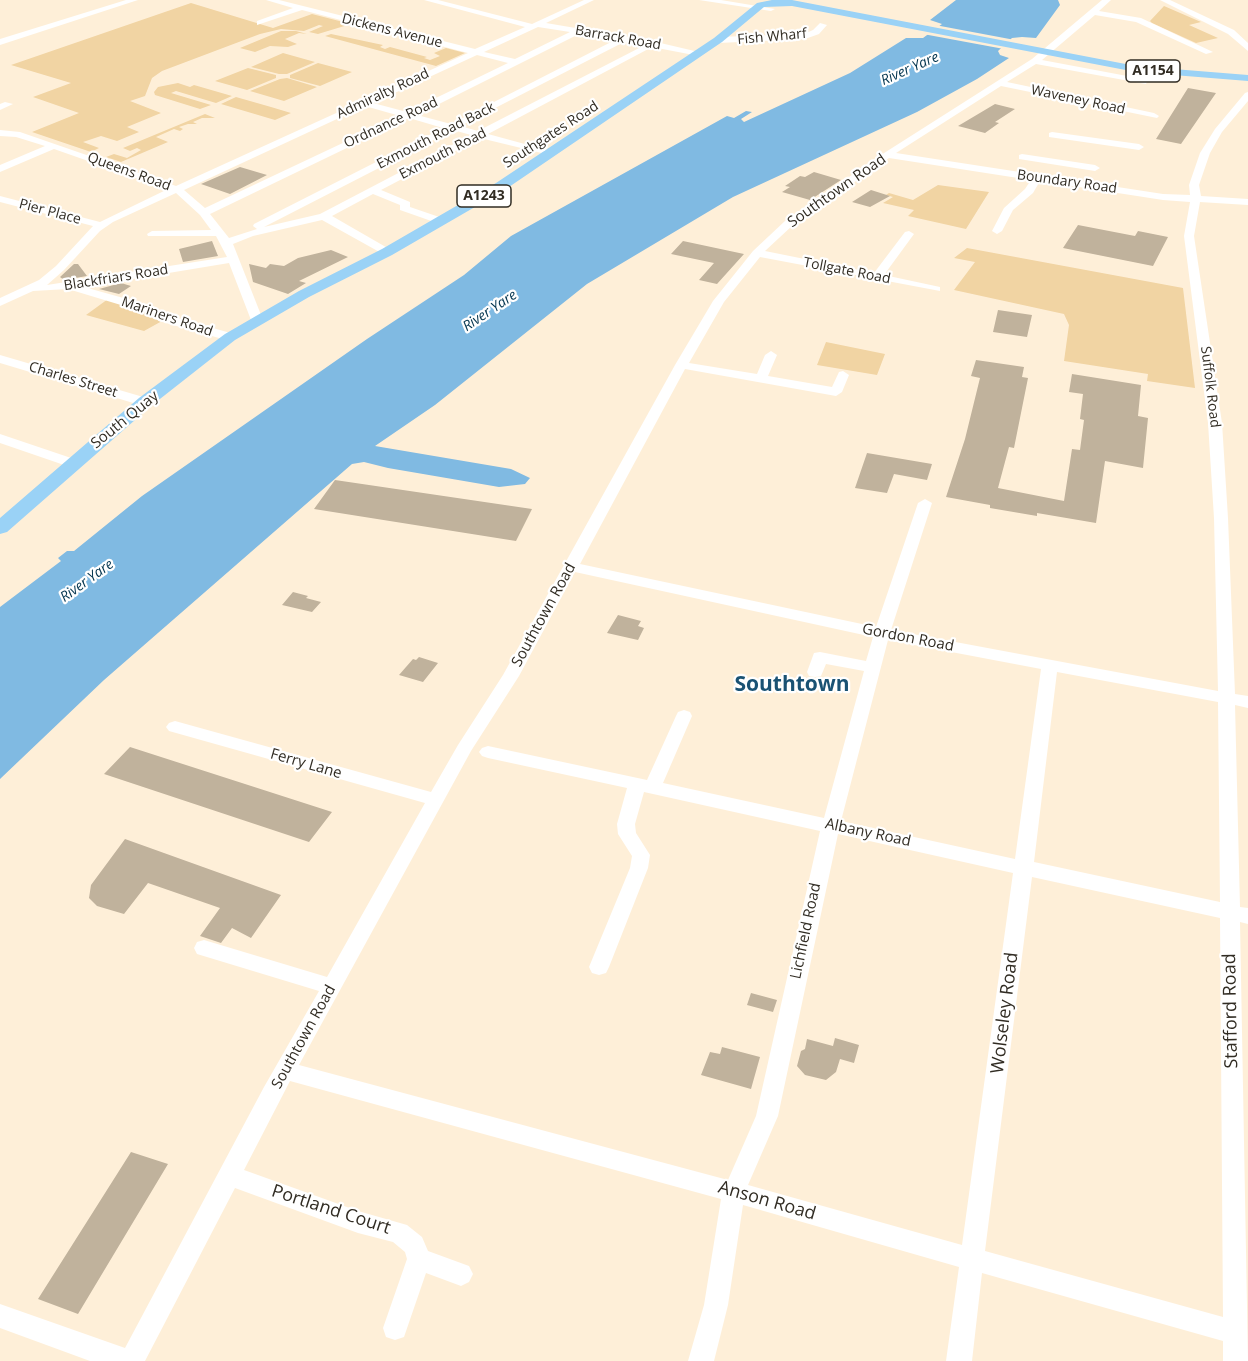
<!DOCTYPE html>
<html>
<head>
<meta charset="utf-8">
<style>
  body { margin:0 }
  canvas { display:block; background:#feefd8 }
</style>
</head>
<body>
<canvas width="1248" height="1361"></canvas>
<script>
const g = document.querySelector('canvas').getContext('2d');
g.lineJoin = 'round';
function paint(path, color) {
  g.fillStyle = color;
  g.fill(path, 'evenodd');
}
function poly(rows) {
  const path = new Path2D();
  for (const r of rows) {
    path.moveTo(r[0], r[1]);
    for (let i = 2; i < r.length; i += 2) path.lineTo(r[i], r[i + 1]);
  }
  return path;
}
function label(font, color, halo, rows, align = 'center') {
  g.font = font + ' "Open Sans",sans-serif';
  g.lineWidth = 4.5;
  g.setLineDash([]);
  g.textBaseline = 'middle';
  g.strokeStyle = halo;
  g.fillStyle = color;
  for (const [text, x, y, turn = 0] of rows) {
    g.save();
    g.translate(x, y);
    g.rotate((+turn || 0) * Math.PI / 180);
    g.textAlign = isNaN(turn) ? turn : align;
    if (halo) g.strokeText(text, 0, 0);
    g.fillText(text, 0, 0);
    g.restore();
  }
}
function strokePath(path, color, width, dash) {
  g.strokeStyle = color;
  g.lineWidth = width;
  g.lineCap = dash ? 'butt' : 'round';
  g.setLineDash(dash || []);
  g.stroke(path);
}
paint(poly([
  [191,3,273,28,312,14,351,24,318,34,309,32,323,26,319,25,304,31,281,29,260,34,162,71,152,78,145,96,130,101,161,113,127,127,139,132,117,141,101,136,83,142,99,148,91,152,32,132,79,113,33,97,71,83,11,65],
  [1164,6,1201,22,1189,25,1218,38,1196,43,1152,23,1150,21],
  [281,31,296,31,307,34,299,33,285,39,297,44,288,47,270,46,255,52,240,48],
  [331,34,383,45,380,47,385,49,390,47,427,57,424,58,430,60,440,56,434,53,446,48,465,53,436,66,325,36],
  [283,53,315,62,287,74,279,74,251,67],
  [318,63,352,72,320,86,290,78,290,75],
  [248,68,276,75,276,78,247,90,215,81],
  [287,78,317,87,284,101,250,91,280,79],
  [178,83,190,87,194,85,232,96,216,103,176,91,171,93,211,105,200,109,155,95,154,92,158,87],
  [236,97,271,107,291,113,275,120,221,104],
  [205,114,215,118,202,118,193,122,197,124,188,124,179,127,183,129,180,131,174,129,156,137,168,142,121,162,106,157,114,154,127,158,141,150,137,148,130,151,123,148],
  [938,185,989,192,966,229,908,216,914,210,883,203,893,197,886,195,889,193,913,200],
  [967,248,1183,288,1195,388,1147,381,1148,374,1064,361,1069,325,1064,314,954,290,975,262,954,258],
  [108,299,146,310,162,321,144,331,86,315],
  [826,342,885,354,877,375,817,365]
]), '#f1d4a3');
paint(poly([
  [956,0,1058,0,1060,5,1036,38,1022,37,1012,38,998,51,1000,55,1009,58,977,79,917,112,733,197,587,284,435,405,375,446,511,469,530,478,525,484,499,487,388,468,364,462,352,464,104,680,0,779,0,607,61,561,58,558,67,551,74,551,142,496,367,339,464,275,511,236,727,116,734,118,746,111,752,112,741,119,744,122,850,73,906,38,923,38,942,24,930,20]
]), '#80bae2');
paint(poly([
  [935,25,1015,40,1004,49,923,34]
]), '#feefd8');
paint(poly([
  [1188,88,1216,93,1181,144,1156,139],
  [995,104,1015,109,995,122,999,123,985,133,958,126],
  [240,167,267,175,230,194,201,184],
  [814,172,841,180,810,200,782,192,790,187,785,186,800,176,805,177],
  [871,190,890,196,870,207,852,202],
  [1078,225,1135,236,1138,231,1168,237,1153,266,1063,248],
  [212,241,218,256,183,262,179,249],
  [683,241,744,254,717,284,699,280,714,263,671,254],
  [331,250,348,257,299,281,306,283,288,294,253,282,249,264,266,268,270,264,284,266,298,258],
  [74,264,78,264,87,276,64,280,60,277],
  [121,283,131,286,119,294,99,289],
  [998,310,1032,315,1027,337,993,332],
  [976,360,1024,367,1022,377,1028,378,1014,448,1009,447,998,488,1064,501,1072,449,1080,450,1084,420,1080,419,1083,394,1069,392,1072,374,1141,385,1138,416,1148,418,1143,468,1105,461,1096,523,1037,513,1037,516,990,508,990,505,946,497,965,439,980,378,971,376],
  [867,453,932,464,927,480,894,474,887,493,855,488],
  [335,480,532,509,516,541,314,509],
  [293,592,308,596,306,598,321,602,312,612,282,605],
  [618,615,641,621,638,626,644,628,638,640,607,633],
  [419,657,438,663,423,682,399,675,413,659,416,660],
  [130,747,332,812,309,842,104,774],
  [125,839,281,895,251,938,232,928,221,943,200,936,220,908,148,883,124,914,97,906,89,898,91,885],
  [751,993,777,1000,773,1012,747,1005],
  [835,1038,859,1045,854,1063,840,1059,836,1072,826,1080,805,1075,797,1066,801,1051,805,1049,807,1039,833,1046],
  [722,1047,760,1057,751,1089,701,1075,710,1052,720,1054],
  [131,1152,168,1164,78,1314,38,1299]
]), '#c0b29c');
paint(poly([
  [126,0,138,0,0,45,0,39,126,0],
  [266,0,279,0,475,49,525,27,424,0,438,0,532,24,584,0,594,0,546,23,652,41,703,53,699,56,652,47,488,134,554,152,554,156,480,138,381,190,410,202,410,207,445,219,445,223,437,223,400,210,400,205,373,194,332,216,391,250,391,254,383,254,322,220,253,236,233,244,263,320,261,323,257,324,251,320,229,263,84,287,152,306,167,315,234,334,234,340,226,340,159,321,144,312,68,289,33,291,0,306,0,298,39,280,56,266,93,226,0,202,0,196,100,222,168,189,54,149,0,172,0,165,45,146,16,137,0,136,0,130,20,132,176,186,468,53,302,10,257,25,257,21,293,8,266,0],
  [538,27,570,32,515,59,484,52,538,27],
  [579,34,615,40,451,124,417,115,579,34],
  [624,42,643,46,478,131,460,126,624,42],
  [477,55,508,63,407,112,373,103,477,55],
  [365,106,400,116,205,208,184,190,365,106],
  [409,118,443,128,254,224,253,226,257,229,229,238,210,214,409,118],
  [453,130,471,135,320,214,264,227,453,130],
  [176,193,200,215,211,230,152,231,147,234,148,236,216,236,227,257,47,285,64,270,100,231,113,222,176,193],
  [699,0,721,0,775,9,771,11,699,0],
  [1102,0,1111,0,1099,11,1141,18,1213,52,1206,54,1136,22,1095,15,1042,60,1143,79,1147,82,1146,84,1036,64,1007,82,1154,113,1159,116,1157,118,1001,86,896,153,1163,194,1190,195,1189,185,1200,153,1215,129,1245,93,1248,92,1248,101,1222,132,1210,153,1199,185,1201,196,1248,199,1248,205,1200,202,1194,236,1222,423,1228,518,1235,694,1248,696,1248,708,1235,705,1240,907,1248,908,1248,924,1240,922,1248,1361,1223,1361,1223,1341,982,1273,972,1361,946,1361,959,1267,743,1205,728,1305,714,1361,688,1361,704,1305,721,1199,290,1081,244,1170,358,1211,407,1225,422,1237,428,1251,469,1266,473,1274,469,1282,461,1286,426,1273,404,1337,395,1340,386,1337,383,1328,407,1259,405,1252,393,1242,358,1233,235,1188,145,1361,90,1361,0,1328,0,1304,125,1348,264,1087,319,991,197,954,194,948,197,942,204,940,327,977,425,803,169,731,166,727,169,723,175,721,431,792,458,745,503,675,675,365,713,301,753,251,785,221,881,155,1032,59,1102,0],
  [889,158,1031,180,1025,189,1004,208,992,231,997,234,1002,231,1013,210,1033,193,1040,181,1163,200,1190,202,1184,236,1208,423,1214,518,1218,691,891,630,932,503,925,499,918,503,876,627,580,564,685,369,836,396,842,392,849,375,843,371,839,372,832,387,768,376,777,355,771,351,765,355,757,374,689,363,724,302,760,257,940,291,940,287,884,275,914,234,909,231,905,232,874,273,765,251,793,225,889,158],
  [575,572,873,637,866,661,820,652,814,653,807,672,809,676,815,677,821,676,826,664,864,671,824,818,663,783,692,716,690,712,684,710,678,712,676,716,647,780,488,746,482,748,479,752,482,756,488,758,627,788,617,824,618,834,632,856,630,868,589,967,592,973,599,975,606,973,609,967,648,868,650,855,636,833,635,824,644,792,820,831,756,1116,728,1180,299,1065,471,751,519,676,575,572],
  [888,640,1041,669,1015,859,841,821,888,640],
  [1057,672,1218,702,1220,902,1034,862,1057,672],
  [838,834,1013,873,962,1245,748,1185,778,1116,838,834],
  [1032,877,1220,918,1223,1317,985,1251,1032,877],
  [1160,0,1170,0,1234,30,1248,43,1248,51,1228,34,1160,0],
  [820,23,827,25,819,34,805,39,718,43,714,40,718,37,804,34,813,30,820,23],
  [5,102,13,104,0,110,0,104,5,102],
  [1052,132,1139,144,1144,147,1139,150,1049,137,1049,133,1052,132],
  [1022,154,1095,165,1100,168,1095,171,1019,159,1019,155,1022,154],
  [0,355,150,399,151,402,150,405,140,405,0,363,0,355],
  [0,434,77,460,79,463,72,467,67,466,0,443,0,434]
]), '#fff');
paint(poly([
  [772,0,792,0,1136,66,1248,75,1248,81,1136,72,792,6,764,7,722,42,506,189,392,255,309,297,235,340,151,406,7,532,0,534,0,518,139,398,225,334,299,291,382,249,496,183,714,38,757,3,772,0]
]), '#9ad2f6');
label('14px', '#312c23', '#fff', [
  ["Dickens Avenue",392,31,14],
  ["Fish Wharf",772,37,-5],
  ["Barrack Road",618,38,10],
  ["Admiralty Road",383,94,-25],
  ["Waveney Road",1078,100,12],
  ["Ordnance Road",391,123,-25],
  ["Southgates Road",551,135,-33],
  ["Exmouth Road Back",436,136,-27],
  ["Exmouth Road",443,154,-27],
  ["Queens Road",129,172,20],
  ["Boundary Road",1067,182,8],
  ["Pier Place",50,212,15],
  ["Tollgate Road",847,271,11],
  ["Blackfriars Road",116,278,-9],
  ["Mariners Road",167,317,19],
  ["Charles Street",73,380,17],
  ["Suffolk Road",1210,387,83]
]);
label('italic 14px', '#02344e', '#fff', [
  ["River Yare",910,69,-24],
  ["River Yare",490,311,-34],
  ["River Yare",87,581,-36]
]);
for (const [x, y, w] of [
  [1153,71,54],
  [484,196,54]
]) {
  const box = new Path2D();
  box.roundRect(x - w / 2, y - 11, w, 22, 4.5);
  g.fillStyle = '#fff';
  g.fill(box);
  strokePath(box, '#312c23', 1.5);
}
label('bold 14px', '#312c23', null, [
  ["A1154",1153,71],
  ["A1243",484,196]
]);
label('15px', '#312c23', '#fff', [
  ["Southtown Road",837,191,-35],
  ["South Quay",125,420,-39],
  ["Southtown Road",544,615,-61],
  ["Gordon Road",908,638,11],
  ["Ferry Lane",306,764,16],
  ["Albany Road",868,833,12],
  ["Lichfield Road",806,931,-78],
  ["Southtown Road",304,1037,-61]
]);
label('18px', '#312c23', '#fff', [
  ["Stafford Road",1231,1011,-91],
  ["Wolseley Road",1005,1013,-83],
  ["Anson Road",767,1201,16],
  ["Portland Court",331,1210,18]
]);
label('bold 21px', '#1a5273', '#fff', [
  ["Southtown",792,685]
]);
</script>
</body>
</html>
